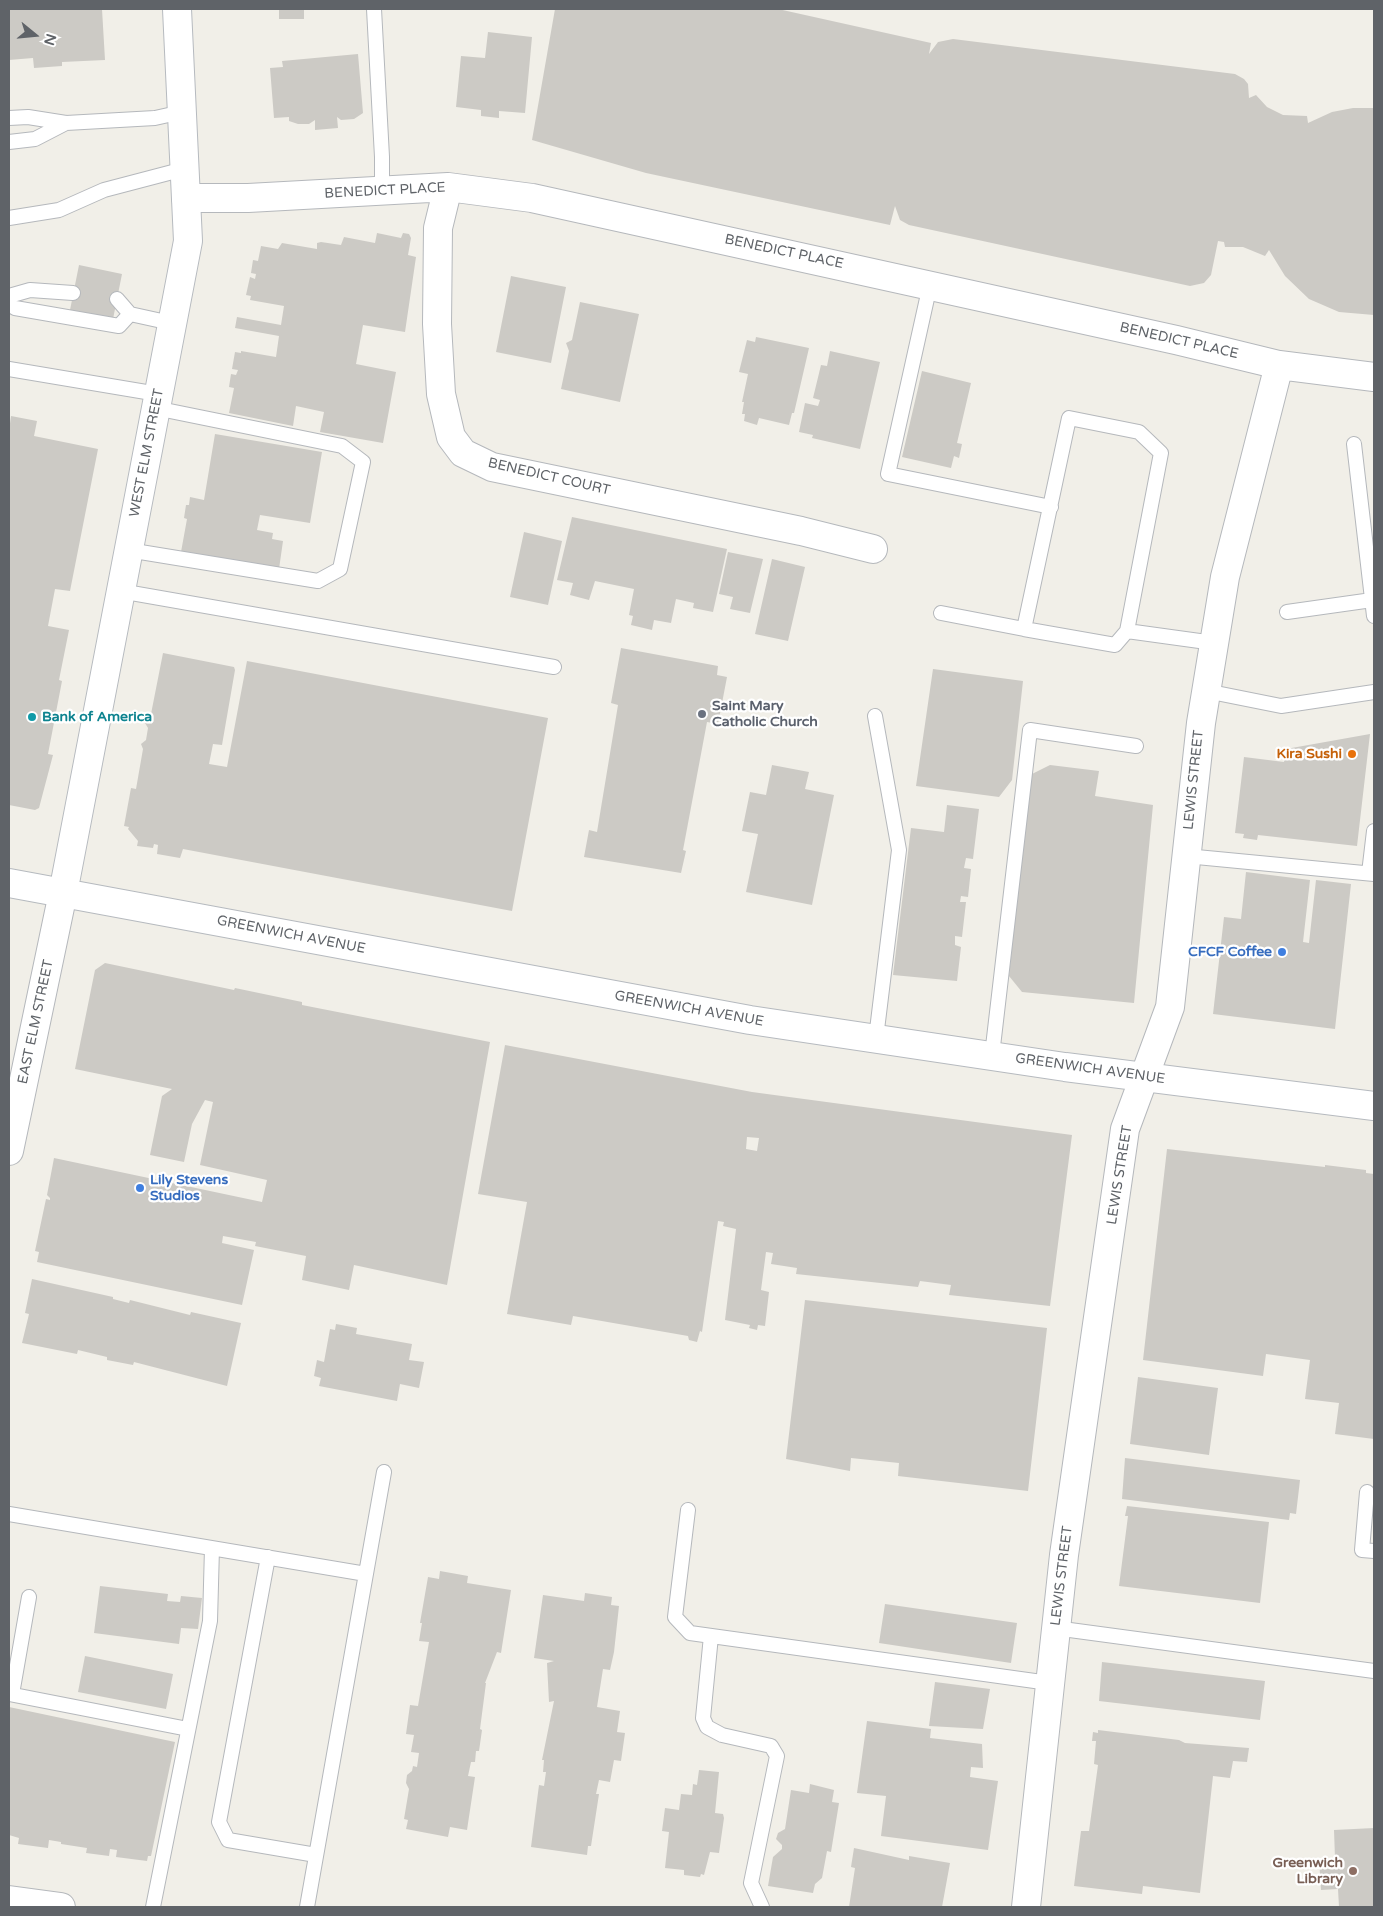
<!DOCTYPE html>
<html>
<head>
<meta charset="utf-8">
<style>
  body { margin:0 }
  #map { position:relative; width:1383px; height:1916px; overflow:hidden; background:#f1efe8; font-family:"Varela Round",sans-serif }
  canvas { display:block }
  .frame { position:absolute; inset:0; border:10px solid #5f6368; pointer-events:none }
  .north { position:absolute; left:10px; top:10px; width:50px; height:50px; -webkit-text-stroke:4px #fff; paint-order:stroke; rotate:107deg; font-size:14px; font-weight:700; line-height:20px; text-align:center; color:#5f6368 }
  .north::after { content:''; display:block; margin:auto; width:18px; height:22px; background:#5f6368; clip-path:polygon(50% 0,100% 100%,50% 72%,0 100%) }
</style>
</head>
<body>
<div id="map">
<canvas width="1383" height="1916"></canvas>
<div class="frame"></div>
<div class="north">N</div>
</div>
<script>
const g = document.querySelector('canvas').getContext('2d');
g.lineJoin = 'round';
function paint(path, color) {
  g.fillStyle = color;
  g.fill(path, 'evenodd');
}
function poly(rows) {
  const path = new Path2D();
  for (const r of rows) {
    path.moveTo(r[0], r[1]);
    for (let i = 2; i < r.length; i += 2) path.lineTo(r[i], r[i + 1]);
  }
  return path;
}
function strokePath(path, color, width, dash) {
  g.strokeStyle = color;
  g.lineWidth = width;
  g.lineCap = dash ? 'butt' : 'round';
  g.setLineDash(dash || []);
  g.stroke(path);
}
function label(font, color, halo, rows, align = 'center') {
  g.font = font + ' "Varela Round",sans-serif';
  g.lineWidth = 4.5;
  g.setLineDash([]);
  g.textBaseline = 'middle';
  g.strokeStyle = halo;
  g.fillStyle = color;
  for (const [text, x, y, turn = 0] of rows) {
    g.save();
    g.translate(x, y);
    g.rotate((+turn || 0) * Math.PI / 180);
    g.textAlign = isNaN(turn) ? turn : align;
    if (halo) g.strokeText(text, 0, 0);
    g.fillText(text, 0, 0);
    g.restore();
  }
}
paint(poly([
  [9,9,102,9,105,60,62,62,62,66,34,68,33,58,9,60],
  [279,9,304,9,304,19,279,19],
  [555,9,778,9,931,43,929,54,938,42,953,39,1235,74,1244,79,1248,84,1249,98,1256,95,1267,107,1283,115,1307,116,1308,123,1332,112,1353,108,1374,108,1374,315,1339,312,1309,299,1285,276,1269,250,1265,256,1243,247,1225,247,1224,242,1218,241,1211,275,1204,283,1190,286,909,225,900,220,895,206,890,225,646,173,532,140],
  [488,32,532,37,525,113,499,111,499,118,481,116,481,110,456,107,461,56,485,58],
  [358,54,363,113,354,119,341,120,337,117,338,128,315,130,315,120,309,124,298,124,289,121,289,117,274,118,270,68,283,67,282,61],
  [377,233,401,238,403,233,409,234,411,238,408,255,416,257,405,332,363,325,356,364,396,372,383,443,320,432,324,412,296,406,293,426,229,413,234,388,229,387,231,374,236,375,238,370,232,369,235,352,241,353,241,351,276,357,279,336,235,328,237,317,281,325,284,306,250,300,251,296,246,295,250,277,255,279,256,274,251,273,253,260,258,261,261,246,278,249,282,243,317,249,317,243,321,242,341,245,344,237,375,243],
  [79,265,122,274,113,319,70,310],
  [511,276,566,287,551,363,496,352],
  [580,302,639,314,620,402,561,389,569,351,566,343,572,340],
  [756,337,809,348,794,413,792,413,789,425,759,418,757,425,744,421,745,414,742,414,744,402,742,402,748,374,739,372,747,340,755,342],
  [830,351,880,362,860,449,812,438,813,435,799,432,805,403,818,406,820,400,813,398,821,365,827,366],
  [922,371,971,383,957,443,962,444,959,458,954,456,951,468,902,457],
  [11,416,37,421,34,436,98,449,70,591,55,589,48,626,69,630,59,680,62,681,48,754,53,755,39,808,35,810,9,805,9,431],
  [215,434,322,452,310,523,260,515,257,530,273,533,272,539,283,541,279,569,181,552,187,519,184,518,186,505,189,505,190,497,204,500],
  [572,517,727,549,713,612,693,608,694,603,676,599,671,623,654,620,652,630,631,625,633,616,629,615,634,589,595,581,589,600,570,595,573,583,557,580],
  [524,532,562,541,548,605,510,597],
  [728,552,763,559,750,613,730,609,733,597,719,594],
  [772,559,805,567,788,641,755,634],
  [621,648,718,666,717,675,727,677,718,724,707,722,683,850,686,851,681,873,584,857,589,830,597,832,618,705,611,703],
  [163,653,234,667,235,670,222,745,213,744,209,764,227,767,247,661,548,718,512,911,183,849,180,858,157,854,158,845,154,844,153,848,137,846,138,841,128,829,129,827,124,826,131,788,136,789,143,749,141,744,146,740,148,728,145,723,150,719],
  [933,669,1023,681,1012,780,999,797,916,786],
  [1370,734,1357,846,1258,835,1257,840,1243,838,1244,834,1235,833,1244,757,1284,762,1286,749],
  [772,765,809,772,805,789,834,795,812,905,746,892,758,834,742,831,750,792,766,795],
  [1050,765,1099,771,1095,796,1153,805,1134,1003,1022,992,1009,976,1030,775],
  [947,805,979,809,973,859,966,858,964,868,971,869,968,897,961,896,960,902,966,902,962,937,955,936,955,945,961,947,957,981,893,975,911,828,944,832],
  [1246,872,1310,880,1303,942,1309,943,1316,880,1351,884,1335,1029,1213,1014,1224,917,1241,919],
  [105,963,234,990,235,988,302,1002,302,1005,490,1042,447,1285,354,1265,349,1290,302,1280,306,1256,255,1246,256,1242,223,1236,222,1243,254,1250,242,1305,37,1262,39,1252,35,1251,46,1199,50,1200,50,1198,47,1195,54,1158,262,1202,267,1180,200,1165,213,1102,205,1100,192,1124,184,1162,150,1155,162,1096,172,1089,75,1069,95,970],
  [505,1045,752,1092,1072,1135,1050,1306,949,1295,951,1285,920,1281,918,1287,796,1274,797,1268,771,1264,773,1253,766,1252,761,1290,769,1292,765,1326,758,1325,757,1330,749,1328,750,1325,725,1320,736,1229,723,1226,724,1222,718,1221,702,1332,700,1331,697,1342,689,1340,688,1336,573,1316,571,1325,507,1314,527,1202,478,1194],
  [747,1137,759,1138,757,1151,746,1149],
  [1167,1149,1325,1167,1325,1165,1366,1170,1366,1173,1374,1174,1374,1439,1335,1434,1339,1403,1305,1399,1310,1360,1266,1354,1263,1376,1143,1360],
  [32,1279,113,1297,113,1299,129,1303,130,1300,190,1315,191,1312,241,1323,227,1386,134,1362,133,1365,107,1360,107,1357,78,1350,77,1354,22,1343,29,1314,25,1313],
  [805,1300,1047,1328,1028,1491,898,1476,899,1463,851,1458,850,1471,786,1459],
  [336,1324,357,1328,356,1334,412,1344,409,1360,424,1362,419,1388,400,1384,397,1401,319,1386,321,1378,314,1376,317,1360,324,1362,330,1329,335,1330],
  [1138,1377,1218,1388,1209,1455,1130,1444],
  [1125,1458,1300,1480,1296,1514,1290,1513,1289,1520,1122,1499],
  [1127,1506,1269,1522,1260,1603,1119,1586,1128,1516,1125,1516],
  [440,1571,468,1576,467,1583,511,1590,501,1653,497,1652,485,1683,486,1683,480,1729,482,1730,479,1751,476,1751,475,1762,471,1762,468,1776,475,1777,467,1830,450,1827,448,1837,406,1829,408,1820,404,1819,409,1789,406,1783,407,1775,412,1771,413,1766,417,1767,419,1753,411,1752,414,1735,406,1734,410,1705,418,1706,429,1642,419,1641,422,1623,420,1623,428,1577,439,1579],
  [100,1586,168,1594,167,1601,180,1602,181,1596,202,1598,198,1629,181,1628,179,1644,94,1633],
  [585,1593,612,1597,611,1605,619,1606,614,1652,610,1670,603,1669,597,1707,620,1711,617,1732,625,1733,621,1761,614,1760,610,1782,599,1780,596,1794,599,1794,591,1846,588,1846,587,1855,531,1847,539,1785,544,1786,546,1772,543,1772,544,1760,542,1760,554,1701,549,1702,547,1663,554,1661,534,1658,543,1595,584,1601],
  [885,1604,1017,1623,1011,1663,879,1643],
  [85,1656,173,1674,166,1709,78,1692],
  [1102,1662,1265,1681,1260,1720,1099,1701],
  [935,1682,990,1689,983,1729,929,1726],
  [9,1707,175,1742,151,1856,148,1856,147,1861,116,1857,117,1850,110,1849,109,1856,86,1853,87,1848,61,1844,61,1842,49,1840,48,1848,18,1844,19,1838,9,1835],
  [867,1721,931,1729,930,1738,982,1744,983,1768,971,1767,970,1777,998,1781,988,1850,881,1836,886,1796,857,1793],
  [1098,1730,1179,1740,1185,1743,1249,1748,1247,1762,1233,1761,1230,1778,1213,1776,1200,1893,1143,1886,1142,1894,1074,1886,1081,1831,1089,1831,1098,1765,1094,1764,1096,1741,1092,1741,1093,1732,1098,1733],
  [699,1770,719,1772,715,1813,723,1814,724,1818,719,1853,710,1852,704,1875,701,1874,700,1877,684,1875,684,1870,665,1868,669,1832,662,1831,665,1808,679,1810,681,1794,692,1795,693,1784,697,1785],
  [810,1784,834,1790,832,1802,839,1803,831,1852,827,1851,822,1878,815,1884,813,1893,768,1886,773,1857,782,1849,782,1845,776,1839,778,1833,785,1829,791,1790,809,1793],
  [1374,1828,1374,1907,1339,1907,1338,1889,1321,1890,1319,1859,1335,1858,1334,1830],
  [854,1848,909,1860,909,1856,950,1863,942,1907,849,1907,855,1868,851,1867]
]), '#cccac5');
const service = poly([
  [374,9,382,157,382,191],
  [9,118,28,117,66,123,155,118,182,112],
  [9,142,35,139,66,123],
  [9,218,59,210,104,190,184,169],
  [930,285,888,474,1051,507],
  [9,296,30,290,73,293],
  [117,299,130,314,171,323],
  [9,304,15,308,119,326,130,314],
  [9,369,158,394],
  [1354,444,1374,616],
  [128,550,318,581,340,569,363,462,342,446,155,408],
  [120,591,554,667],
  [1287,612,1372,600],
  [941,613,1024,629],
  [1127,631,1161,453,1139,432,1069,418,1024,629,1115,645,1127,631,1214,643],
  [1206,691,1281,706,1374,692],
  [875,716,899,850,876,1038],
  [1186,856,1374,874],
  [1369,873,1374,831],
  [992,1055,1030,730,1136,746],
  [1367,1492,1362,1550,1374,1551],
  [688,1510,675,1617,690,1633,1049,1683],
  [9,1514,366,1574],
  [268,1557,219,1822,228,1840,316,1855],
  [1055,1628,1374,1671],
  [711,1636,703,1718,707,1727,722,1735,771,1746,777,1756,751,1883,762,1907],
  [9,1694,188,1729],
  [12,1694,29,1597],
  [153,1907,210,1621,212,1548],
  [307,1907,384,1472]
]);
const minor = poly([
  [448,187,438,228,437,324,441,394,451,437,463,453,492,467,801,531,873,549],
  [186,198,248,198,448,187,532,198,1176,340,1279,365,1374,377],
  [1026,1907,1064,1555,1125,1129,1170,1007,1201,723,1225,577,1279,365]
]);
const tertiary = poly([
  [9,1151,63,893],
  [9,1900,61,1907]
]);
const secondary = poly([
  [9,883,750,1020,1065,1067,1374,1106],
  [63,893,188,241,177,9]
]);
strokePath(service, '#b5b8bc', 16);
strokePath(minor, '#b5b8bc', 30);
strokePath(tertiary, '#b5b8bc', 30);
strokePath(secondary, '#b6babf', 30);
strokePath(service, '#fff', 14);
strokePath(minor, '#fff', 28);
strokePath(tertiary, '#fff', 28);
strokePath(secondary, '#fff', 28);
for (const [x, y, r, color] of [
  [702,714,5,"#6b7280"],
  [32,717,5,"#0f9aa8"],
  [1352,754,5,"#e8710a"],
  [1282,952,5,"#3f7fe0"],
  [140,1188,5,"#3f7fe0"],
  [1353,1871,5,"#8d6e63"]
]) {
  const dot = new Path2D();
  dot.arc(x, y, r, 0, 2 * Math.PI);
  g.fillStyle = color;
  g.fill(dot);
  strokePath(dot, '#fff', 2);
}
label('14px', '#5f6368', '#fff', [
  ["BENEDICT PLACE",385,191,-3],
  ["BENEDICT PLACE",784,252,12],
  ["BENEDICT PLACE",1179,341,13],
  ["WEST ELM STREET",147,453,-79],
  ["BENEDICT COURT",549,477,13],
  ["LEWIS STREET",1194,780,-84],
  ["GREENWICH AVENUE",291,935,11],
  ["GREENWICH AVENUE",689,1009,10],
  ["EAST ELM STREET",36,1022,-78],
  ["GREENWICH AVENUE",1090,1069,8],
  ["LEWIS STREET",1120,1175,-81],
  ["LEWIS STREET",1062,1576,-83]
]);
label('bold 14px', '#5b616d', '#fff', [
  ["Saint Mary",712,706],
  ["Catholic Church",712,722]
], 'left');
label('bold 14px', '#0d838f', '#fff', [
  ["Bank of America",42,717]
], 'left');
label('bold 14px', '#c56008', '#fff', [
  ["Kira Sushi",1342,754]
], 'right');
label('bold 14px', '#366cbe', '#fff', [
  ["CFCF Coffee",1272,952],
  ["Lily Stevens",150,1180,"left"],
  ["Studios",150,1196,"left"]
], 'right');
label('bold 14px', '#785e54', '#fff', [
  ["Greenwich",1343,1863],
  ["Library",1343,1879]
], 'right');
</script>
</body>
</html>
